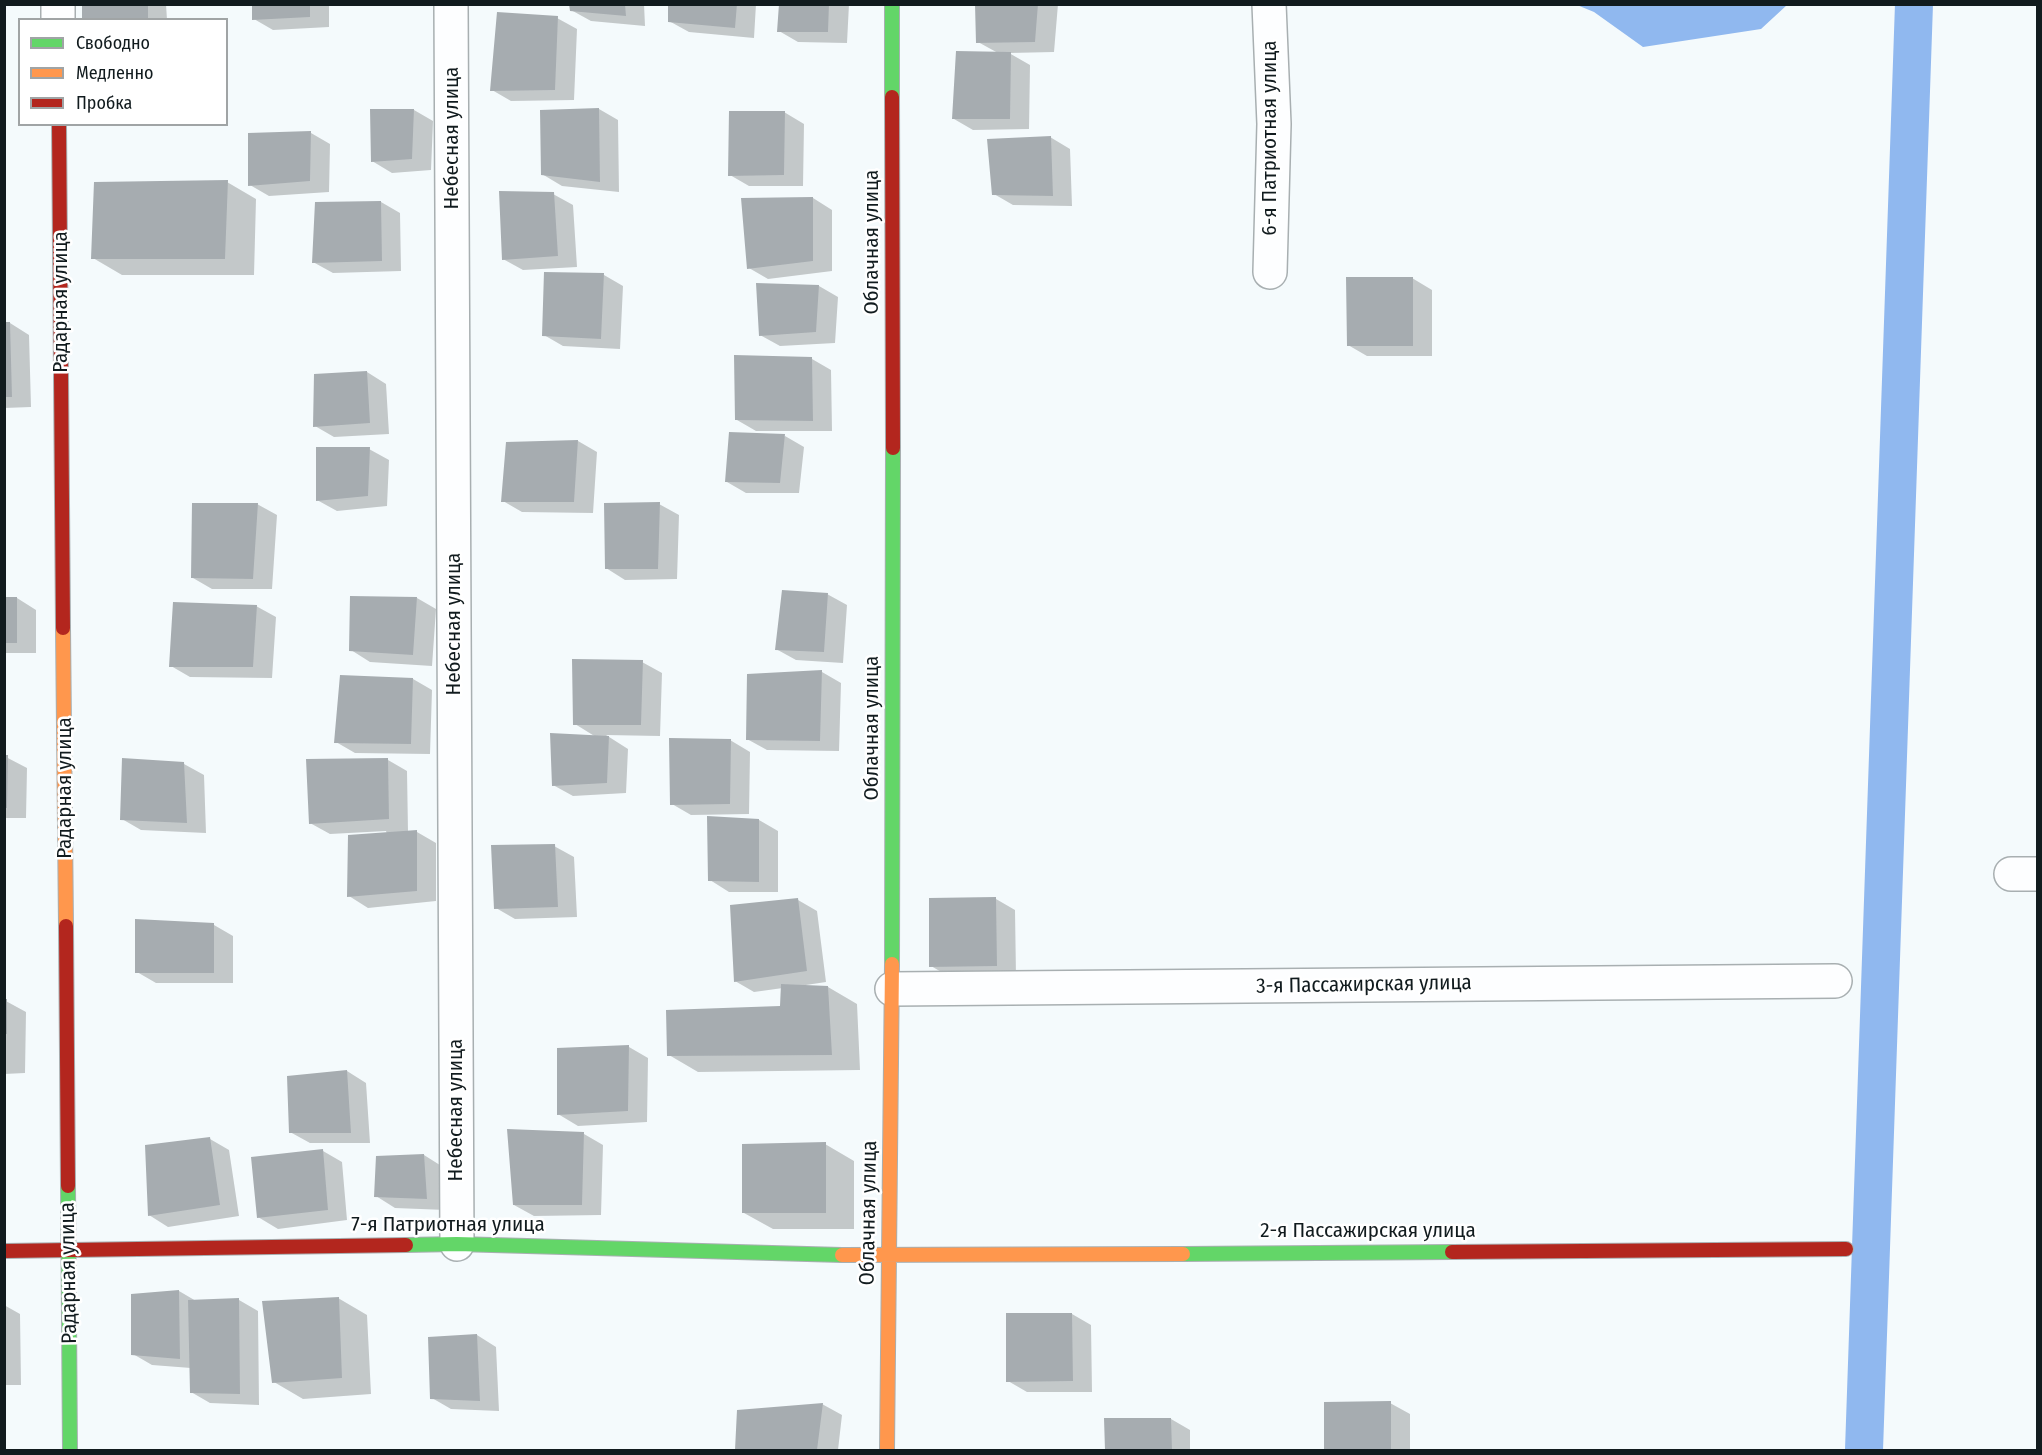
<!DOCTYPE html>
<html>
<head>
<meta charset="utf-8">
<style>
  body { margin:0 }
  #map { position:relative; width:2042px; height:1455px; overflow:hidden; background:#f4fafc; font-family:"Fira Sans Condensed",sans-serif }
  canvas { display:block }
  .frame { position:absolute; inset:0; border:6px solid #111b1e; pointer-events:none }
  .legend { position:absolute; left:18px; top:18px; width:210px; height:108px; box-sizing:border-box; background:#fff; border:2px solid #a0a4a5; margin:0; padding:8px 10px; list-style:none; font-size:18px; color:#111b1e }
  .legend li { display:flex; align-items:center; gap:12px; height:30px }
  .legend b { width:30px; border:2px solid #a0a4a5 }
</style>
</head>
<body>
<div id="map">
<canvas width="2042" height="1455"></canvas>
<div class="frame"></div>
<ul class="legend">
<li><b style="height:8px;background:#63d668"></b>Свободно</li>
<li><b style="height:8px;background:#ff974d"></b>Медленно</li>
<li><b style="height:8px;background:#b3261e"></b>Пробка</li>
</ul>
</div>
<script>
const g = document.querySelector('canvas').getContext('2d');
g.lineJoin = 'round';
function paint(path, color) {
  g.fillStyle = color;
  g.fill(path, 'evenodd');
}
function poly(rows) {
  const path = new Path2D();
  for (const r of rows) {
    path.moveTo(r[0], r[1]);
    for (let i = 2; i < r.length; i += 2) path.lineTo(r[i], r[i + 1]);
  }
  return path;
}
function strokePath(path, color, width, dash) {
  g.strokeStyle = color;
  g.lineWidth = width;
  g.lineCap = dash ? 'butt' : 'round';
  g.setLineDash(dash || []);
  g.stroke(path);
}
function label(font, color, halo, rows, align = 'center') {
  g.font = font + ' "Fira Sans Condensed",sans-serif';
  g.lineWidth = 5;
  g.setLineDash([]);
  g.textBaseline = 'middle';
  g.strokeStyle = halo;
  g.fillStyle = color;
  for (const [text, x, y, turn = 0] of rows) {
    g.save();
    g.translate(x, y);
    g.rotate((+turn || 0) * Math.PI / 180);
    g.textAlign = isNaN(turn) ? turn : align;
    if (halo) g.strokeText(text, 0, 0);
    g.fillText(text, 0, 0);
    g.restore();
  }
}
paint(poly([
  [1577,5,1787,5,1761,29,1643,47,1594,12]
]), '#90b8ef');
paint(poly([
  [83,4,166,4,167,20,83,20],
  [253,4,329,4,329,27,273,30,254,19],
  [571,4,644,4,645,26,591,21,571,10],
  [670,4,756,4,754,38,689,32,669,21],
  [781,4,849,4,847,43,798,42,779,31],
  [977,4,1058,4,1054,52,1009,53,1030,65,1029,129,973,130,954,119,998,53,978,42],
  [557,18,577,29,574,100,511,101,492,90],
  [599,109,618,120,619,192,562,186,542,174,541,111],
  [414,110,433,121,431,170,392,173,372,161],
  [784,112,804,124,803,186,749,186,730,175],
  [311,133,330,144,329,192,269,196,250,185],
  [1050,137,1070,149,1072,206,1013,205,994,194],
  [227,182,256,199,254,275,122,275,93,258],
  [553,194,573,205,577,267,523,270,503,259],
  [813,198,832,210,832,271,768,279,749,268],
  [381,202,400,213,401,271,333,273,313,262],
  [545,274,604,275,623,286,620,349,563,346,544,335],
  [1412,278,1432,290,1432,356,1367,356,1348,345],
  [758,284,819,286,838,297,835,343,780,346,760,335],
  [10,323,29,335,31,407,4,408,4,324],
  [812,359,831,370,832,431,756,431,737,420],
  [367,372,386,384,389,434,334,437,315,426],
  [785,436,804,447,799,493,746,493,727,482],
  [578,441,597,452,593,513,522,512,503,501],
  [369,449,389,460,387,506,337,511,317,500],
  [257,504,277,515,272,589,212,589,193,578],
  [659,504,679,515,677,579,625,580,606,568],
  [827,594,847,605,843,663,796,660,776,649],
  [17,598,36,610,36,653,4,653,4,599],
  [417,598,436,609,432,666,370,662,351,650],
  [256,606,276,617,272,678,190,677,171,666],
  [642,662,662,673,660,736,606,735,628,749,626,793,573,796,553,785,596,737,575,724],
  [822,672,841,683,839,751,767,750,747,739],
  [413,679,432,690,430,754,355,753,336,742],
  [730,740,750,752,749,814,691,815,672,804],
  [4,756,27,768,26,818,4,818],
  [388,760,407,771,408,832,417,832,436,843,436,901,368,908,349,896,387,834,386,831,330,834,310,823],
  [184,764,204,775,206,833,141,830,122,819],
  [759,820,778,831,778,892,729,892,710,880],
  [554,846,574,857,577,917,515,919,496,908],
  [996,899,1015,910,1016,977,950,977,931,966],
  [798,900,817,911,826,982,806,985,806,986,828,987,857,1004,860,1070,698,1072,669,1055,781,1007,783,988,754,992,735,981],
  [214,925,233,936,233,983,156,983,137,972],
  [4,1000,26,1012,25,1073,4,1074],
  [629,1047,648,1058,647,1122,578,1126,558,1114],
  [347,1071,366,1083,370,1143,310,1143,290,1132],
  [584,1134,603,1145,601,1215,534,1216,514,1205],
  [210,1139,229,1150,239,1216,168,1227,149,1215],
  [825,1144,854,1161,854,1229,773,1229,744,1213],
  [323,1151,342,1162,347,1220,278,1229,258,1217],
  [424,1155,443,1167,446,1210,395,1208,376,1196],
  [179,1291,196,1301,239,1300,258,1311,259,1405,210,1403,191,1392,191,1368,152,1365,133,1354],
  [338,1298,367,1315,371,1394,303,1399,274,1382],
  [4,1305,20,1314,21,1385,4,1385],
  [1072,1314,1091,1325,1092,1392,1027,1392,1008,1381],
  [477,1335,496,1347,499,1411,451,1409,432,1398],
  [1326,1403,1390,1403,1410,1414,1410,1450,1326,1450],
  [822,1404,842,1415,838,1450,736,1450,738,1412],
  [1171,1419,1190,1430,1190,1450,1106,1450,1106,1420]
]), '#0003');
strokePath(poly([
  [1864,1450,1914,4]
]), '#90b8ef', 38);
paint(poly([
  [82,4,148,4,148,20,82,20],
  [252,4,310,4,310,17,252,20],
  [569,4,625,4,626,16,570,11],
  [668,4,737,4,735,28,668,22],
  [779,4,829,4,828,32,777,32],
  [975,4,1038,4,1035,42,976,43],
  [497,12,558,16,555,90,490,91],
  [956,51,1011,52,1010,119,952,119],
  [599,108,600,182,541,175,540,110],
  [370,109,414,109,412,159,371,162],
  [729,111,785,111,784,175,728,176],
  [311,131,310,181,248,186,248,133],
  [1051,136,1053,196,992,195,987,139],
  [228,180,225,259,91,259,94,182],
  [499,191,554,192,558,256,502,260],
  [813,197,813,261,747,269,741,198],
  [381,201,382,261,312,263,315,202],
  [544,272,604,273,601,339,542,336],
  [1346,277,1413,277,1413,346,1347,346],
  [756,283,819,285,816,332,759,336],
  [4,322,10,322,12,397,4,397],
  [734,355,812,357,813,421,735,420],
  [367,371,370,423,313,427,314,374],
  [729,432,785,434,780,483,725,482],
  [578,440,574,502,501,502,506,442],
  [316,447,370,447,368,496,316,501],
  [660,502,658,569,605,569,604,503],
  [192,503,258,503,253,579,191,578],
  [782,590,828,593,824,652,775,650],
  [350,596,417,597,413,655,349,651],
  [4,597,17,597,17,643,4,643],
  [173,602,257,605,253,667,169,667],
  [572,659,643,660,641,725,573,725],
  [822,670,820,741,746,740,747,674],
  [340,675,413,678,411,744,334,743],
  [550,733,609,736,607,783,552,786],
  [669,738,731,739,730,804,670,805],
  [4,755,8,755,7,808,4,808],
  [122,758,184,762,187,823,120,820],
  [388,758,389,819,309,824,306,759],
  [707,816,759,819,759,882,708,881],
  [417,830,417,891,347,897,348,835],
  [555,844,558,907,494,909,491,845],
  [996,897,997,966,929,967,929,898],
  [798,898,807,971,734,982,730,905],
  [135,919,214,923,214,973,135,973],
  [781,984,828,986,832,1055,667,1056,666,1010,780,1006],
  [4,999,7,999,7,1034,4,1034],
  [629,1045,628,1111,557,1115,557,1048],
  [347,1070,351,1133,289,1133,287,1076],
  [507,1129,584,1132,582,1205,513,1205],
  [210,1137,220,1205,148,1216,145,1145],
  [826,1142,826,1213,742,1213,742,1144],
  [323,1149,328,1210,257,1218,251,1157],
  [424,1154,427,1199,374,1197,376,1156],
  [179,1290,180,1359,131,1355,131,1294],
  [339,1297,342,1378,272,1383,262,1301],
  [239,1298,240,1394,190,1393,188,1300],
  [1006,1313,1072,1313,1073,1381,1006,1382],
  [477,1334,480,1401,430,1399,428,1337],
  [1391,1401,1391,1450,1324,1450,1324,1402],
  [823,1403,817,1450,735,1450,737,1410],
  [1104,1418,1171,1418,1172,1450,1105,1450]
]), '#a6acb0');
const street = poly([
  [58,4,58,20],
  [451,4,457,1244],
  [1269,4,1274,124,1270,272],
  [2011,874,2038,874],
  [892,989,1835,981]
]);
const fast = poly([
  [892,4,892,97],
  [892,964,893,448],
  [68,1186,70,1450],
  [406,1245,457,1244,842,1255],
  [1183,1254,1452,1252]
]);
const slow = poly([
  [63,628,66,926],
  [842,1255,1183,1254],
  [887,1450,892,964]
]);
const jam = poly([
  [892,97,893,448],
  [59,124,63,628],
  [66,926,68,1186],
  [4,1251,406,1245],
  [1452,1252,1846,1249]
]);
strokePath(street, '#a8afb1', 36);
strokePath(fast, '#a8afb1', 16);
strokePath(slow, '#a8afb1', 16);
strokePath(jam, '#a8afb1', 16);
strokePath(street, '#fdfeff', 33);
strokePath(fast, '#63d668', 14);
strokePath(slow, '#ff974d', 14);
strokePath(jam, '#b3261e', 14);
label('21px', '#111b1e', '#fff', [
  ["Небесная улица",452,138,-90],
  ["6-я Патриотная улица",1270,138,-90],
  ["Облачная улица",872,242,-90],
  ["Радарная улица",61,302,-90],
  ["Небесная улица",454,624,-90],
  ["Облачная улица",872,728,-90],
  ["Радарная улица",65,788,-90],
  ["3-я Пассажирская улица",1364,985,-1],
  ["Небесная улица",456,1110,-90],
  ["Облачная улица",869,1213,-89],
  ["7-я Патриотная улица",448,1225],
  ["2-я Пассажирская улица",1368,1231],
  ["Радарная улица",69,1273,-91]
]);
</script>
</body>
</html>
